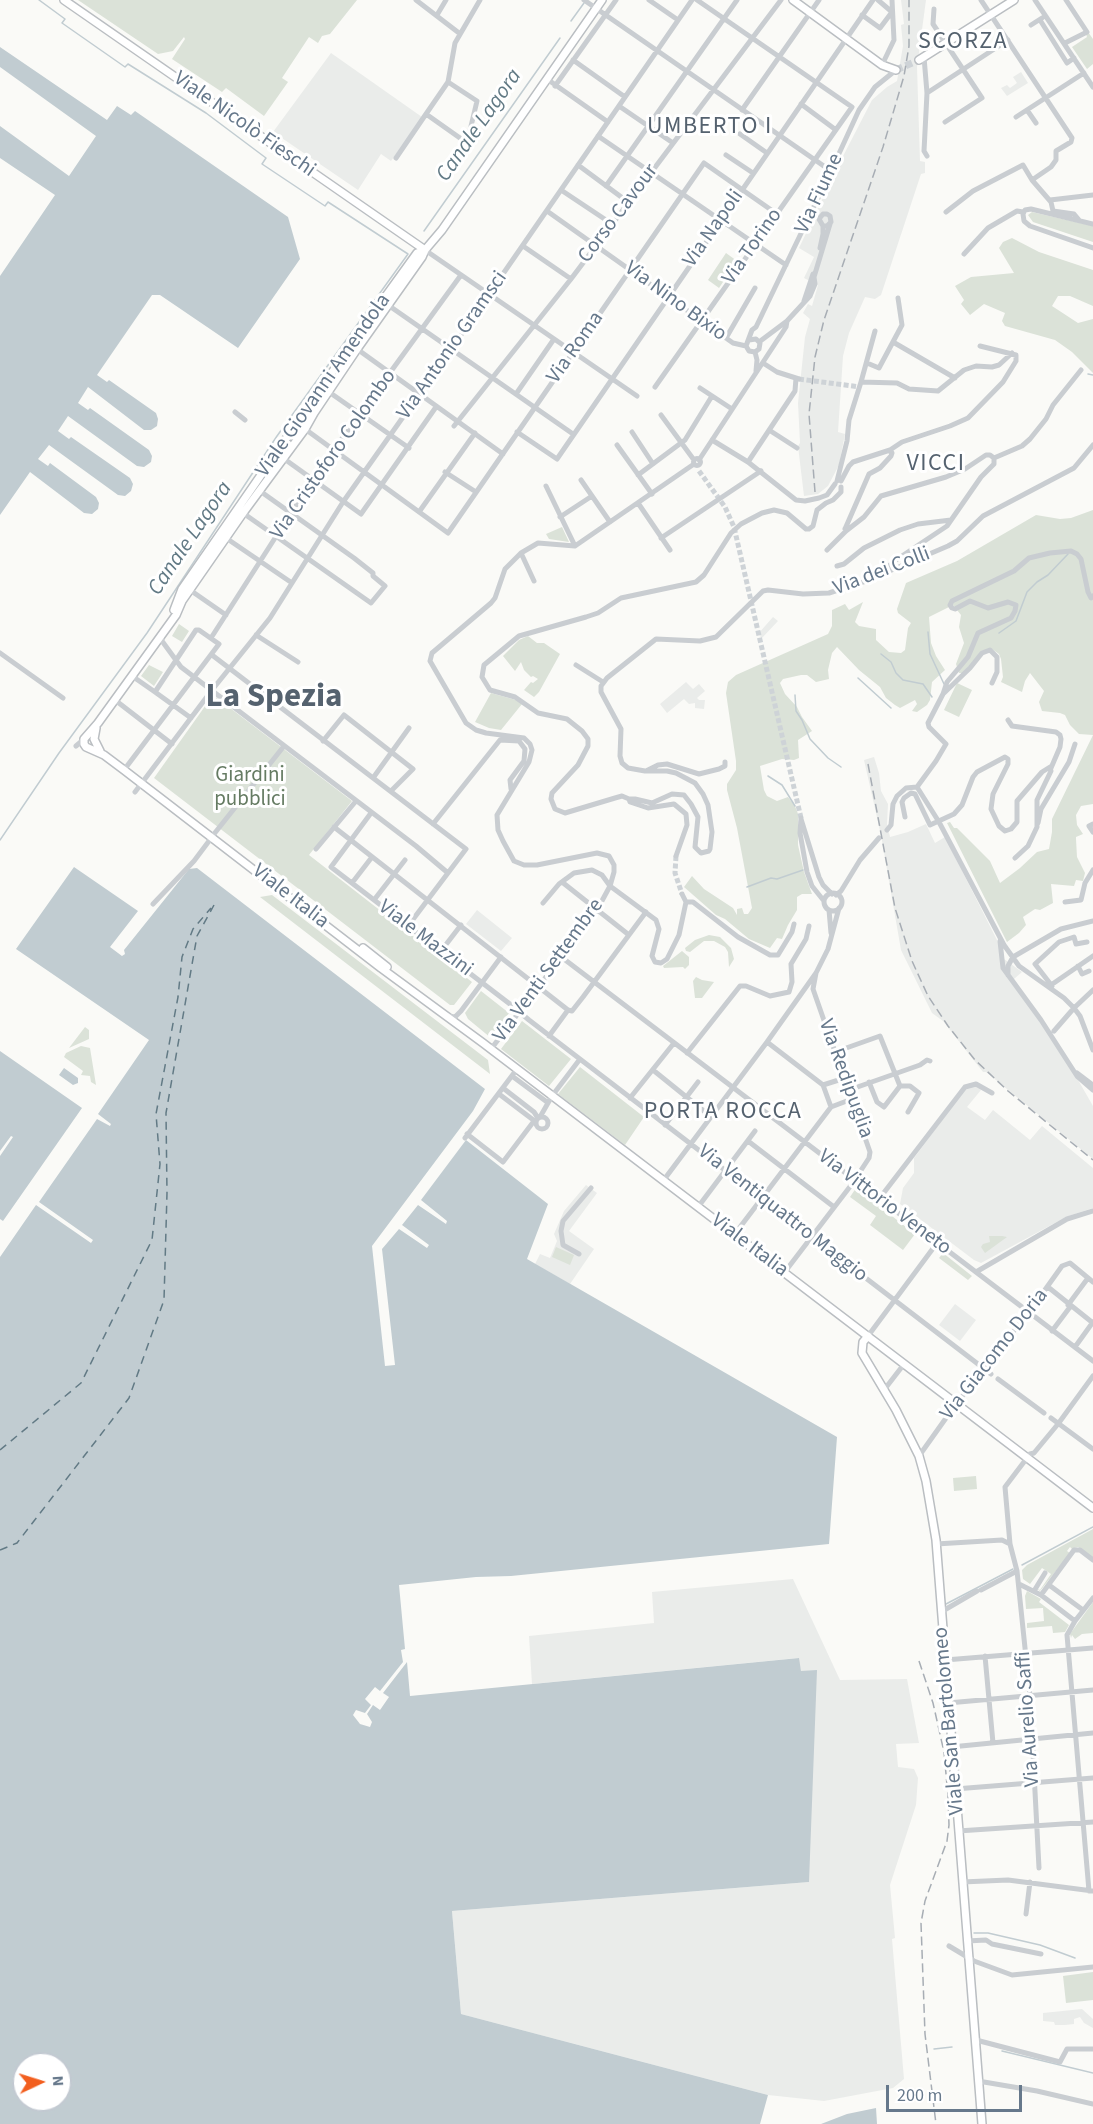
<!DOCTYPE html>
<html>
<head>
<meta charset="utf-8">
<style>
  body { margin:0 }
  #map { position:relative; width:1093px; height:2124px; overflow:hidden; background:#fafaf7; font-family:"Source Sans 3",sans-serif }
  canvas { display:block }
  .north { position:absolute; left:12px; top:2052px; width:60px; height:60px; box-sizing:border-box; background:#fff; border:2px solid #c2c9d1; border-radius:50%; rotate:86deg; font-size:16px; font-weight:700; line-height:24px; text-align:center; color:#66788b }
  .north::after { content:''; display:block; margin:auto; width:21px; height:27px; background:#f25f1f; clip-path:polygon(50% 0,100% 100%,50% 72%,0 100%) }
  .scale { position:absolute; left:886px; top:2085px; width:136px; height:27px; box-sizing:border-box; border:3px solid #66788b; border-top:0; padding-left:8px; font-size:18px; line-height:21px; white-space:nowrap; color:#66788b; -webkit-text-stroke:4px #fff; paint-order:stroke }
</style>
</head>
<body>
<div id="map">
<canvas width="1093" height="2124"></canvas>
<div class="north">N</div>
<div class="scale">200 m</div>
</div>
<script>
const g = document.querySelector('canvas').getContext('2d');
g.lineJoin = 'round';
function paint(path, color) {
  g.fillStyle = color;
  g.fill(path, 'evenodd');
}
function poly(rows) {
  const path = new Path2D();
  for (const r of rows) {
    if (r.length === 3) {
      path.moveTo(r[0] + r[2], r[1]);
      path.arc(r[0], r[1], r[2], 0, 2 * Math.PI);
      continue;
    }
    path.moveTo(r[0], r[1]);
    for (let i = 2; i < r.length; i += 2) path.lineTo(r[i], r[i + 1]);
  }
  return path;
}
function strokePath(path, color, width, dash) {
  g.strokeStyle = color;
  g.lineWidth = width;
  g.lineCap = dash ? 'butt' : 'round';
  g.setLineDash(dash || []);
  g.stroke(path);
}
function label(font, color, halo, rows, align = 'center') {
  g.font = font + ' "Source Sans 3",sans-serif';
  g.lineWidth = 6;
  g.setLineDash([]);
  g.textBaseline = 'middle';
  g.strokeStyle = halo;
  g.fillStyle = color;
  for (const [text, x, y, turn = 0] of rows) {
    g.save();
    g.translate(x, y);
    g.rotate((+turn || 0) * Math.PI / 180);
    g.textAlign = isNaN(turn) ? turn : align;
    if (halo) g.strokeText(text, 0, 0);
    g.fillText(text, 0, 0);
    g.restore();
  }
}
paint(poly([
  [901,0,926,0,917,67,920,161,925,162,925,173,921,174,881,295,875,299,865,297,849,333,843,356,838,432,845,434,839,465,828,486,818,494,804,496,798,446,800,443,798,403,805,337,810,319,803,313,808,304,812,306,818,285,804,278,814,257,799,248,840,162,872,100,887,87,897,81,903,46,901,25,904,24],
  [331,53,422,117,391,161,381,154,358,190,273,132],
  [1021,72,1028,83,1007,96,1001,88,1007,85,1010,88,1017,83,1013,77],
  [773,617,778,621,762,638,758,634],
  [686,682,693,689,699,684,705,691,697,698,699,700,705,700,704,709,695,708,695,703,689,704,684,699,667,713,660,704],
  [874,757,879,773,881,791,888,804,887,824,890,837,908,832,926,824,935,843,945,837,1000,946,1004,959,1022,972,1014,979,1054,1038,1093,1106,1093,1159,986,1072,983,1072,943,1021,932,1013,901,950,881,835,864,760],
  [477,910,512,938,501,951,466,924],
  [977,1085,981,1090,967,1107,985,1120,993,1110,1030,1140,1042,1126,1093,1168,1093,1208,1066,1217,981,1263,974,1260,900,1204,903,1188,914,1173,914,1158,965,1089],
  [586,1185,597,1193,569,1231,594,1249,570,1284,535,1264,540,1254,550,1258,557,1241,554,1234,564,1211],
  [955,1304,976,1320,960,1341,939,1325],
  [793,1579,840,1680,907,1679,919,1743,896,1744,898,1767,914,1769,918,1778,916,1805,890,1885,895,1938,892,1939,904,2079,893,2088,824,2101,768,2095,461,2014,452,1911,809,1882,801,1671,798,1658,532,1684,529,1636,654,1623,652,1592],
  [1082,2009,1093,2019,1093,2028,1084,2023,1080,2017,1074,2019,1074,2024,1065,2025,1055,2025,1054,2022,1043,2021,1043,2013]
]), '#eaecea');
paint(poly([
  [78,0,357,0,330,34,322,36,318,43,309,37,282,78,288,82,264,116,226,88,222,92,172,59,185,39,184,37,173,51,158,54],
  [1088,32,1093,39,1093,64,1087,69,1072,47,1087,37,1086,34],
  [1032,212,1093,226,1093,242,1033,222,1028,215],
  [1012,238,1039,252,1093,270,1093,306,1070,296,1058,296,1052,306,1078,323,1093,319,1093,373,1072,352,1055,340,1005,326,1002,321,1005,313,984,304,970,315,961,304,964,300,955,286,971,277,1014,273,999,248,1003,242],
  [726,253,737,261,719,288,708,280],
  [1093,510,1093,804,1081,806,1076,815,1077,825,1083,834,1076,837,1076,839,1077,857,1085,873,1083,881,1076,880,1074,886,1051,884,1053,903,1040,910,1035,909,1023,917,1026,925,1019,933,1007,942,947,823,950,822,954,828,957,828,990,861,1000,883,1020,868,1037,852,1049,849,1052,832,1052,819,1093,735,1079,734,1070,725,1065,715,1060,713,1042,711,1039,702,1044,691,1030,673,1025,681,1022,692,1001,682,1003,677,1001,659,999,654,992,649,981,651,970,665,962,673,959,673,956,664,964,643,959,627,961,615,953,605,929,617,931,643,936,656,945,670,932,682,930,700,927,705,917,712,912,711,917,704,915,700,900,708,895,705,886,698,880,687,859,670,837,647,832,653,828,670,829,679,816,682,807,675,801,675,783,679,780,683,785,694,797,707,802,717,812,731,798,740,799,758,794,760,782,759,760,766,764,790,767,796,777,801,788,797,795,806,798,814,798,845,804,872,812,894,802,894,797,897,797,910,788,925,782,939,777,938,770,948,749,939,725,919,716,915,684,887,692,876,704,889,733,908,737,915,737,909,742,908,744,914,748,914,752,908,737,828,727,790,727,784,736,770,736,761,726,693,728,682,736,675,828,634,832,626,832,610,845,604,849,610,863,602,855,622,859,626,876,629,876,640,889,652,901,653,905,650,908,628,911,623,898,613,897,609,906,583,957,561,1036,515,1060,519,1071,518],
  [562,527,569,542,549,539,546,534],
  [179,624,189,631,182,642,172,636],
  [528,636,537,643,544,643,560,654,539,692,534,697,524,690,531,682,533,683,538,679,533,676,531,677,524,670,521,662,515,671,503,656,519,640],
  [149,665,163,672,154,686,141,676],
  [957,683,972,690,959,717,944,710],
  [491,693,516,700,522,704,501,730,489,728,475,722],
  [213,695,352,801,309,855,472,982,454,1005,450,1005,154,778],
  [272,895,488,1060,490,1074,260,897],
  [709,935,720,937,731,948,734,959,729,967,728,952,725,947,714,941,704,941,690,952,686,951,685,948,695,940],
  [682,951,689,957,689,965,685,969,683,967,664,968,663,966],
  [696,977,702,980,714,982,702,998,695,998,693,981],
  [481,991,509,1013,491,1038,468,1019,465,1013],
  [522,1021,571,1059,549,1086,501,1049],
  [85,1027,89,1030,89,1039,69,1048],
  [81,1046,90,1048,96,1085,91,1082,90,1076,81,1075,83,1071,64,1057,66,1053],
  [580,1067,644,1117,625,1145,558,1094],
  [856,1188,915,1234,903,1250,870,1225,876,1216,850,1197],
  [989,1236,1002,1236,1007,1237,985,1253,981,1247,983,1244,990,1242],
  [556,1247,574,1255,570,1265,552,1257],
  [943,1253,972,1276,968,1280,939,1258],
  [976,1476,977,1489,954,1491,953,1478],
  [1093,1529,1093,1558,1078,1547,1072,1549,1070,1547,1067,1551,1070,1553,1040,1591,1036,1588,1040,1590,1051,1574,1042,1568,1030,1584,1023,1579,1022,1570,1027,1565],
  [1027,1591,1041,1599,1039,1602,1069,1625,1065,1632,1053,1633,1052,1626,1027,1628,1027,1623,1044,1621,1043,1608,1026,1609,1025,1596],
  [1093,1602,1093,1633,1082,1634,1075,1639,1072,1635,1071,1638,1070,1634],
  [1093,1972,1093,2000,1066,2003,1063,1976]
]), '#dbe2d8');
paint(poly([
  [0,47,107,120,117,106,131,115,135,111,288,217,300,259,238,348,160,295,152,295,97,375,107,382,109,380,156,413,158,419,157,426,151,430,144,430,88,387,78,403,88,410,90,408,149,450,152,456,151,462,144,467,137,466,68,416,58,431,69,439,71,437,130,478,133,484,131,491,125,496,118,495,49,445,38,459,48,466,50,463,96,497,99,503,98,509,92,514,84,513,30,472,0,515,0,276,55,195,0,158,0,126,69,176,96,136,0,67],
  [74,867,138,911,110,947,122,956,125,954,124,950,189,869,197,868,485,1089,473,1111,372,1246,385,1366,395,1365,382,1249,399,1229,427,1248,429,1245,402,1225,418,1205,446,1224,447,1221,421,1200,466,1140,548,1204,527,1259,837,1437,829,1544,511,1576,476,1577,399,1585,405,1649,401,1650,403,1662,380,1691,375,1687,365,1699,371,1705,365,1713,356,1710,353,1715,360,1724,370,1727,372,1722,367,1714,373,1705,380,1710,389,1697,383,1693,407,1662,410,1696,799,1658,801,1671,817,1670,809,1882,452,1911,461,2014,768,2095,760,2124,0,2124,0,1257,36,1205,91,1243,93,1240,39,1202,97,1119,110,1126,111,1124,98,1114,149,1040,16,949],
  [24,2064,60,2064,60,2100,24,2100],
  [0,1051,82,1108,3,1221,0,1219,0,1156,13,1137,11,1136,0,1151],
  [64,1068,78,1078,78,1083,73,1085,59,1075],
  [876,2108,877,2124,821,2124,847,2114]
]), '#c1ccd1');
strokePath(poly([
  [571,21,584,3],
  [424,231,560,38],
  [1088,374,1093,375],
  [928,632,930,654,944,684],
  [999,633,1016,621,1027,592,1037,582,1048,575,1068,554],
  [881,654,891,662,896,673,903,680,923,684,932,697],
  [858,678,891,708],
  [795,695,796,711,802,720,810,739,828,758,841,767],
  [768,776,782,785,795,806],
  [0,840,59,753,147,633,277,436,408,254,328,202,325,206,262,164,266,158,206,113,128,64,125,67,62,23,65,19,39,0],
  [747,887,771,878,777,879,803,870],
  [1022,1565,1093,1527],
  [946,1604,1013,1569],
  [974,1933,988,1933,1040,1945,1075,1958],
  [934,2049,952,2047],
  [1002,2051,1093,2073]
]), '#c1ccd1', 1.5);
strokePath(poly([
  [0,1450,81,1383,152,1240,160,1164,156,1114,178,997,182,957,193,929,211,908],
  [0,1550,17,1543,129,1398,164,1300,167,1193,166,1113,197,936,214,905]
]), '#627a85', 1.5, [8, 6]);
strokePath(poly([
  [799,379,860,387],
  [699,471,725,507,734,527,801,818],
  [676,856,675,873,682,894]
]), '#ced3d7', 5, [5, 2.5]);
strokePath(poly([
  [896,70,919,60]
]), '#ced3d7', 7, [7, 3.5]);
const major = poly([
  [64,0,425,250],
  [793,0,882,65,896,70],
  [919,60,1014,0],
  [425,250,422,257,357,349,314,413,305,429,243,513,182,601,176,615,98,723,84,739,84,744,86,747,104,755,124,770,381,968,483,1043,1093,1508],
  [174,610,182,589,365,325,417,253,425,250,442,230,602,0],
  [96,728,94,739,100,751],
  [363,948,387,967],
  [868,1336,863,1342,862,1353,896,1410,919,1456,926,1481,936,1540,982,2124]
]);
strokePath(major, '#babec2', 10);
strokePath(poly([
  [416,0,459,33],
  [584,0,831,171],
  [649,0,678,20],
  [878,0,892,12],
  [981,0,1072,138,1071,142,1056,151,1056,160,1051,167,1032,180],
  [1035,0,1093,87],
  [934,9,933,24,982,98,945,122],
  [437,15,446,0],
  [862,15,880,28,892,12],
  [1040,20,1067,63,1074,58],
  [1031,25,1042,18],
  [1065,43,1087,32,1066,0],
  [924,57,927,93,924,151,927,156],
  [573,60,625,97],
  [882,65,894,40,892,0],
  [547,79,608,122],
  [448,82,477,101,467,143,426,114,448,82,455,43,480,0],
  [555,86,616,0],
  [927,93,1008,40],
  [801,104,836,130],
  [619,106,673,143],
  [742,110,819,0],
  [1027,110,1036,123],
  [1016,117,1084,73],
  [740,134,767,153],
  [598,136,786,265],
  [726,155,753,173],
  [396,158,426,114],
  [578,165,628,202],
  [606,186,737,0],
  [561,190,612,224],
  [1050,200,1093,195],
  [547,211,733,343,746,346],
  [946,212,973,191,1023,165,1032,180,1051,202,1053,211,1074,214,1079,220],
  [1093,224,1031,209,1025,210,1023,214,1024,221,1030,226,1093,248],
  [523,246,571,279],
  [820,248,823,234,823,226,819,219,823,214,827,214,830,216,831,222,827,226,823,226],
  [425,250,637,396],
  [964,254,988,228,1017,211,1023,212],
  [804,301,813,274],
  [388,305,573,434],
  [726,338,755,288],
  [749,340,756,339,760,343,759,349,755,352],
  [759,342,787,321,810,296,815,284,814,277,830,224],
  [893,342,955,378],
  [357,349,503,454],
  [755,352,749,351,746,346,752,330,756,327,831,171,859,110,875,87,896,70],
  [755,352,757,360,756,371],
  [763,363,777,372,799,379],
  [867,363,879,368,902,325,898,298],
  [861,382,875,331],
  [655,387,852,107,697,0],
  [700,388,732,409],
  [329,392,409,448],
  [516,394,554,339],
  [235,412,245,420],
  [661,415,694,460],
  [454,426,571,279,781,0],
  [294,429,305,429,448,533,704,163,777,214],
  [769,430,797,448],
  [517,432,557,459,873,0],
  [632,432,653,464],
  [712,440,748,462,796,500,805,501,819,498,827,495,835,484],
  [617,445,652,494],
  [890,450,902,442,950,426,968,418,1003,382,1016,361,1016,355,980,346],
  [283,458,361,514,436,407],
  [994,458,1022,446,1030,439,1046,419,1053,405,1081,370],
  [697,462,3.5],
  [699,460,786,327,787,321],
  [748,462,795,391,796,378],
  [445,472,476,492],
  [638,475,685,440,712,396],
  [581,480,610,522],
  [837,481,847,441,849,420,861,382,897,383,909,389,938,391,964,370,976,366,992,367,999,365,1012,353],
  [841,481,849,466,853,462,890,450,892,453,891,456,880,468,869,474,845,529],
  [546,486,575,546],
  [638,503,670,550],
  [419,512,475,433],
  [243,513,371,603,385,586,373,576,373,573,354,558,260,491],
  [560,517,592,496],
  [845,529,846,531,864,517,881,496,946,477,965,469,986,455,990,455,994,458,994,464,981,477,947,526,893,562,884,571],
  [226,538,292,583],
  [661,538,761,471],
  [827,550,846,531],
  [521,553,534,581],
  [837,566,844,564,864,548,900,530,918,524,951,520],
  [190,590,226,615],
  [161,635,162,641,181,667,416,846,448,873],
  [256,635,298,662],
  [211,638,291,513,333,451,461,275],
  [0,653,63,698],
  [212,655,466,849,408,926],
  [576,665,603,682],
  [155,692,191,718],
  [943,694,947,682,968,657,978,633,1011,618,1015,611,1016,605,1008,602,988,608,970,601,955,609,952,608,950,605,952,601,1014,571,1029,558,1050,553,1071,551,1077,554,1081,559,1088,592,1091,598,1093,596],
  [115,700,172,744],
  [1008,720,1012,726,1056,732,1060,735,1061,739,1060,747,1051,768],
  [323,741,344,715,413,769,391,791],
  [76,746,83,740],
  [124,770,219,644,199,630,196,630,155,692,132,676],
  [646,771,658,765,667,764,699,774,719,769,725,766,725,762],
  [373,778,409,728],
  [917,787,936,761,946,744,929,727,928,723,943,694,970,668,982,653,990,650,997,657,997,672,992,683],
  [135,792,212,690,270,618,343,502,456,342,692,0],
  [629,799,622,796,615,798,565,813,555,809,551,799,552,793,578,765,588,746,588,739,582,731,567,719,538,713,515,697,490,690,482,677,484,665,519,636,586,617,598,613,621,598,696,582,704,575,731,533,741,524,762,513,774,510,787,513,806,529,809,529,813,526,817,510,826,503,833,500,841,492,841,487],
  [371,813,331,867,519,1011],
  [905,817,902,802,904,798,911,793,915,794,930,825,954,814,962,805,973,777,977,772,1005,757,1008,759,1008,764,993,794,991,809,999,826,1005,831,1011,829,1017,822,1017,801,1042,772,1050,767,1051,771,1037,800,1037,827,1028,846,1015,858],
  [801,818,800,833,807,872,812,886,824,901],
  [801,819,819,877,823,885,832,894],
  [1038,823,1041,809,1069,762,1075,744],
  [433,824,500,740,519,741,525,749,524,761,510,780,511,789],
  [1093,824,1089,826,1093,832],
  [334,827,568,1010],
  [887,830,891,825,893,804,897,796,906,788,917,787,939,822,1004,945,1019,966,1064,998,1074,1008,1080,1016,1093,1050],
  [214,834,284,746],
  [316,849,356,801],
  [676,856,687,825,686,814,674,804,648,808,630,802,629,799,635,799,652,803,672,794,684,795,691,804,698,817,695,847,701,853,709,851,710,849,712,832,708,805,703,794,695,783,676,773,667,771,645,771,628,768,622,763,620,756,621,729,601,692,601,686,607,678,656,639,700,641,716,637,763,591,768,590,803,594,829,593,866,581,948,546,957,541,983,516,1074,468,1093,445],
  [562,882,629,935],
  [352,883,372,857],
  [833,902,9],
  [836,895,841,891,860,860,879,838],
  [374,900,405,860],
  [686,902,693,902,738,937,770,955,778,955,792,932,794,924],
  [1065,902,1081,900,1085,883,1093,870],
  [543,903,559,884,574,873,592,870,602,875,610,886,656,920,659,929,652,956,655,962,661,963,667,959,679,935,686,902,682,894],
  [153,904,194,861,212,837],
  [829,910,831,933],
  [1000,941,1003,968,1041,1020,1077,1076,1093,1090],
  [441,951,461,925],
  [560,956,1093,1361],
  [1013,957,1061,929,1093,921],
  [1078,966,1082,974,1089,971],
  [1008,975,1008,966,1013,957],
  [1051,985,1093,956],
  [1052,986,1035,964,1059,942,1074,937,1076,944,1087,942],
  [522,1007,523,1015,529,1020,991,1374],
  [448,1016,455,1017,461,1011,501,957],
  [1054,1031,1074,1008,1093,990],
  [549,1036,568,1010,572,1011,583,997,646,912],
  [767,1042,823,1085],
  [491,1049,597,910,610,886,614,872,614,865,609,856,597,853,537,865,524,865,514,861,503,841,498,830,497,815,529,762,532,750,530,744,524,738,486,733,476,730,466,723,430,661,432,653,491,603,495,598,505,569,521,553,538,543,575,546,694,464],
  [835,1052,880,1036,900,1086,884,1107,877,1102,869,1082],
  [687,1053,740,986,746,986,770,996,789,992,792,982,791,964,806,939,809,926],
  [653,1070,710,1116],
  [1077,1073,1093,1085],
  [512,1076,547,1102],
  [845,1078,823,1085,831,1107,852,1099],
  [900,1086,910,1086,919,1093,908,1112],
  [503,1088,534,1112,538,1118],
  [849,1090,920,1065,927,1060,930,1061],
  [499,1094,536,1122],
  [630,1098,674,1043],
  [542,1123,6],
  [540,1117,552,1096,580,1059],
  [665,1125,698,1082],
  [467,1134,503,1162,534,1121],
  [465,1138,517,1069],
  [748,1141,834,1207],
  [663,1181,767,1042,816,973,828,949,839,908],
  [879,1199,965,1087,976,1084,992,1093],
  [698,1207,755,1131],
  [734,1235,831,1107],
  [579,1254,563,1245,561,1231,563,1221,591,1188],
  [976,1272,1067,1219,1093,1211],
  [784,1273,852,1184,869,1158,870,1152,813,989,816,973],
  [1048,1287,1093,1323],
  [1068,1305,1088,1278],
  [1052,1331,1070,1307],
  [868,1336,937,1243],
  [1075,1347,1093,1322],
  [998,1379,1044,1413],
  [884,1390,901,1368],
  [1051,1418,1093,1449],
  [919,1456,956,1404,1032,1308,1062,1266,1070,1263,1093,1282],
  [936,1544,1002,1540,1010,1544],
  [1019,1584,1041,1595,1075,1621,1067,1635,1089,1891],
  [1049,1585,1083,1610],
  [981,1590,1017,1571],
  [1034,1591,1045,1573],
  [1041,1595,1074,1550,1080,1550,1093,1560],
  [941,1612,977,1591],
  [1075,1621,1093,1598],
  [985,1656,993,1743],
  [945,1660,1093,1648],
  [948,1703,1093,1690],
  [951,1747,1093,1733],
  [955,1789,1093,1778],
  [958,1831,1093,1822],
  [1039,1868,1030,1696,1017,1571,1010,1544,1005,1487,1030,1454,1034,1453,1058,1424,1093,1376],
  [962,1882,1008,1880,1093,1891],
  [1026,1914,1030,1882],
  [967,1941,986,1940,992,1944,1041,1954],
  [949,1946,974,1961,1012,1975,1093,1967],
  [976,2040,1060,2062,1067,2049,1093,2049],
  [978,2081,1037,2091,1093,2104]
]), '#c9cdd1', 5);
strokePath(major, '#fff', 7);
strokePath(poly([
  [815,492,809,414,815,357,824,320,883,147,904,76,909,46,909,0],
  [868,764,895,908,912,961,928,996,948,1026,975,1060,1008,1091,1093,1160],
  [919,1661,933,1703,944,1752,948,1796,949,1825,947,1841,925,1901,921,1923,925,2034,936,2124]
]), '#a7adb4', 1.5, [9, 4.5]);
label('21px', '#66788b', '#fff', [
  ["Viale Nicolò Fieschi",244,125,35],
  ["Via Fiume",820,194,-65],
  ["Corso Cavour",619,214,-53],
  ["Via Napoli",714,229,-55],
  ["Via Torino",753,247,-55],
  ["Via Nino Bixio",675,302,36],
  ["Via Antonio Gramsci",453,346,-55],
  ["Via Roma",576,348,-55],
  ["Viale Giovanni Amendola",324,386,-55],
  ["Via Cristoforo Colombo",334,455,-55],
  ["Via dei Colli",882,572,-21],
  ["Viale Italia",290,897,38],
  ["Viale Mazzini",425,939,37],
  ["Via Venti Settembre",549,971,-54],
  ["Via Redipuglia",845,1079,70],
  ["Via Vittorio Veneto",884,1203,37],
  ["Via Ventiquattro Maggio",782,1214,38],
  ["Viale Italia",749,1246,37],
  ["Via Giacomo Doria",995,1355,-52],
  ["Via Aurelio Saffi",1029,1719,-94],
  ["Viale San Bartolomeo",950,1721,-95]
]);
label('21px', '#657b62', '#fff', [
  ["Giardini",250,776],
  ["pubblici",250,800]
]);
label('italic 22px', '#627a85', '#fff', [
  ["Canale Lagora",480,126,-55],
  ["Canale Lagora",191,539,-56]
]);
g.letterSpacing = '1.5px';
label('24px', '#55626f', '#fff', [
  ["SCORZA",963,43],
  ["UMBERTO I",710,128],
  ["VICCI",936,465],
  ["PORTA ROCCA",723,1113]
]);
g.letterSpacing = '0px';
label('bold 33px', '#55626f', '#fff', [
  ["La Spezia",274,699]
]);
</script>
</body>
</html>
